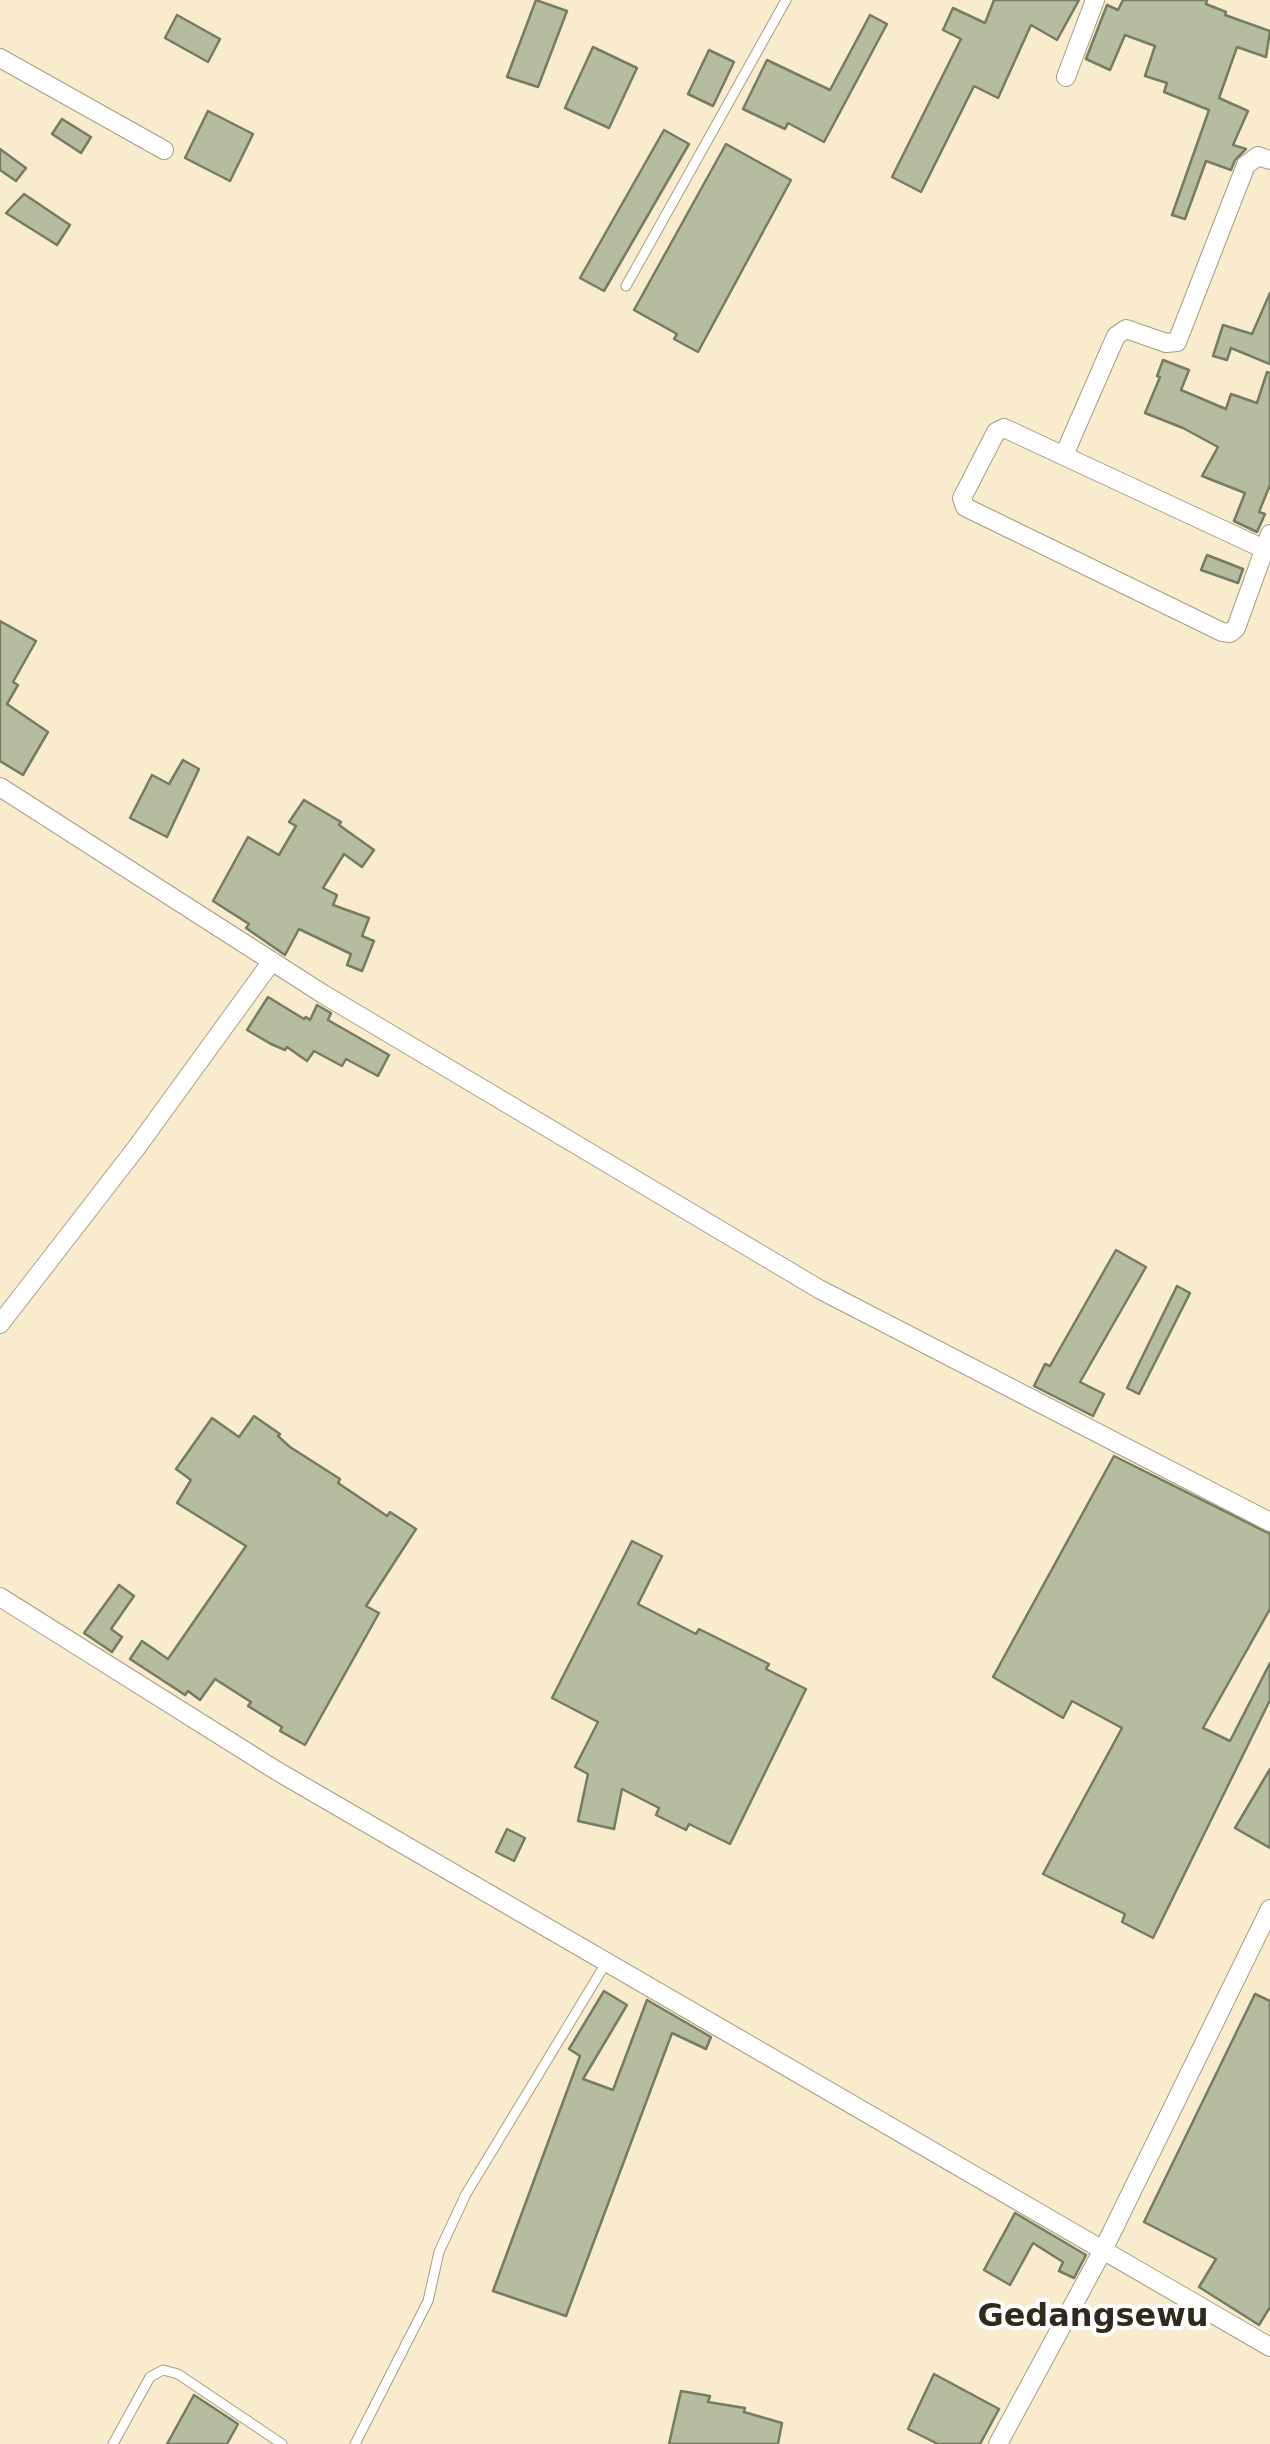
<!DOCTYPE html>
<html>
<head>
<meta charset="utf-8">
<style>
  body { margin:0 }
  canvas { display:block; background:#f9ebce }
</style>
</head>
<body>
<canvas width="1270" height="2444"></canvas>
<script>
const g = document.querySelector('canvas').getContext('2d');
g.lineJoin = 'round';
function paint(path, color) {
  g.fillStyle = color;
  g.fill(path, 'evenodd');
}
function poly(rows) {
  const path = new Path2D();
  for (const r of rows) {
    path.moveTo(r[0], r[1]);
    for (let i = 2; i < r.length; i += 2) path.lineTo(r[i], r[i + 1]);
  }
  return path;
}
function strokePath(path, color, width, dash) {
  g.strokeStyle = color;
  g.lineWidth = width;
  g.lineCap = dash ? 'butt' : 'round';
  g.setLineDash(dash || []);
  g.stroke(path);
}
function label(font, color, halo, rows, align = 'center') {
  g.font = font + ' "DejaVu Sans",sans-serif';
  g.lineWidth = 8;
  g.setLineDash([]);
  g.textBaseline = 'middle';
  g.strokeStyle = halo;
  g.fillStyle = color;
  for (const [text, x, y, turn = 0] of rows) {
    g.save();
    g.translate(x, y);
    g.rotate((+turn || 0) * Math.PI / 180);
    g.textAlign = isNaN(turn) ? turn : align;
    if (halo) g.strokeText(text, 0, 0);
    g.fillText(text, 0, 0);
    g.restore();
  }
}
const building = poly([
  [536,0,567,11,538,87,507,77,536,0],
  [994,0,1079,0,1057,40,1031,25,998,98,974,86,921,192,892,177,961,39,943,30,953,8,985,23,994,0],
  [1123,0,1207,0,1206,4,1226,12,1225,15,1270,31,1266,57,1237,47,1219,98,1248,111,1233,145,1246,149,1235,160,1231,170,1206,161,1185,219,1172,215,1209,110,1164,92,1167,83,1145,76,1155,46,1125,35,1110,70,1086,59,1107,5,1118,10,1123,0],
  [177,15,220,39,208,62,165,38,177,15],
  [870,15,887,24,824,142,788,123,785,129,743,109,767,60,830,90,870,15],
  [593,47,637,68,609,128,565,108,593,47],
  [709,50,734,62,713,106,688,94,709,50],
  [208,111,253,134,230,181,185,158,208,111],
  [62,119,91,137,81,153,52,134,62,119],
  [664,130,689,144,604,291,580,278,664,130],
  [726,144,791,180,698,352,674,339,677,334,634,310,726,144],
  [0,149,26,168,16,181,0,170,0,149],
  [24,194,70,225,57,245,6,213,24,194],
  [1270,293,1270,364,1231,348,1227,360,1213,356,1223,325,1252,334,1270,293],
  [1163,360,1189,370,1181,390,1226,409,1231,394,1257,403,1267,372,1270,373,1270,485,1259,512,1265,514,1257,532,1234,521,1245,493,1202,476,1218,447,1183,428,1145,413,1160,377,1157,376,1163,360],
  [1207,555,1243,569,1238,583,1201,570,1207,555],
  [0,621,36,641,13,682,18,685,7,704,48,732,23,775,0,761,0,621],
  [183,760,199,769,167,837,130,818,152,775,169,784,183,760],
  [304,800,341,822,339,825,374,850,362,867,344,854,323,888,337,895,333,905,369,918,362,936,374,941,362,971,347,965,351,954,299,929,285,955,246,928,249,924,213,901,248,837,279,855,296,826,289,822,304,800],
  [268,997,304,1019,306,1017,310,1020,317,1005,331,1013,328,1020,389,1055,378,1076,346,1059,342,1066,314,1051,307,1061,287,1047,285,1050,271,1044,247,1030,268,997],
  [1116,1250,1146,1267,1080,1382,1104,1394,1093,1416,1034,1386,1045,1364,1050,1366,1116,1250],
  [1177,1286,1190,1293,1139,1394,1127,1388,1177,1286],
  [254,1416,280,1434,278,1436,290,1447,340,1479,338,1483,387,1516,390,1512,416,1529,366,1606,379,1613,305,1745,280,1731,282,1727,248,1706,251,1702,215,1679,200,1700,188,1691,185,1695,130,1659,142,1641,168,1659,246,1546,177,1503,191,1480,176,1469,212,1418,239,1437,254,1416],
  [1114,1456,1270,1534,1270,1609,1203,1728,1230,1741,1270,1663,1270,1700,1153,1938,1122,1922,1125,1914,1043,1874,1122,1728,1072,1701,1063,1718,993,1677,1114,1456],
  [632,1541,662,1556,638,1604,696,1634,699,1629,769,1664,766,1669,806,1689,730,1844,689,1824,686,1830,656,1815,659,1808,622,1789,614,1829,578,1821,588,1774,575,1767,598,1722,552,1698,632,1541],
  [119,1585,134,1596,111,1629,122,1637,112,1652,84,1633,119,1585],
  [1270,1769,1270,1848,1235,1828,1270,1769],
  [507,1829,525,1838,514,1861,496,1852,507,1829],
  [604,1991,627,2005,583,2079,613,2090,647,2000,711,2037,706,2049,672,2033,566,2316,493,2291,580,2056,569,2049,604,1991],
  [1255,1994,1270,2001,1270,2307,1259,2325,1199,2287,1216,2259,1144,2222,1255,1994],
  [1015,2213,1086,2255,1074,2278,1059,2271,1063,2262,1033,2243,1010,2285,984,2270,1015,2213],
  [934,2374,999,2409,980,2444,938,2444,908,2429,934,2374],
  [681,2391,710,2396,708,2402,745,2408,744,2412,782,2423,778,2444,669,2444,681,2391],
  [194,2395,238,2424,227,2444,167,2444,194,2395]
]);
paint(building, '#b5bc9f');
strokePath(building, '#767c61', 2.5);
const lane = poly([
  [626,286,786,0],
  [113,2444,150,2377,163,2370,178,2374,282,2444],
  [355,2444,428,2301,439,2252,466,2194,606,1963]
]);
const street = poly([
  [0,58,164,150],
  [1066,77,1095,0],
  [1064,455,1116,336,1126,329,1166,343,1177,342,1246,165,1258,156,1270,160],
  [1264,549,1004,428,996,432,962,498,965,507,1222,632,1230,633,1236,628,1270,534],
  [0,787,323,994,819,1289,1270,1522],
  [0,1324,137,1147,272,961],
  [0,1597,277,1771,1270,2347],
  [998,2444,1104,2248,1270,1909]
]);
strokePath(lane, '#a99c81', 11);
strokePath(street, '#a99c81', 20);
strokePath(lane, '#fff', 9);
strokePath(street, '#fff', 18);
label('bold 32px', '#2f291e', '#fff', [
  ["Gedangsewu",1093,2318]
]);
</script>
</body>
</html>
